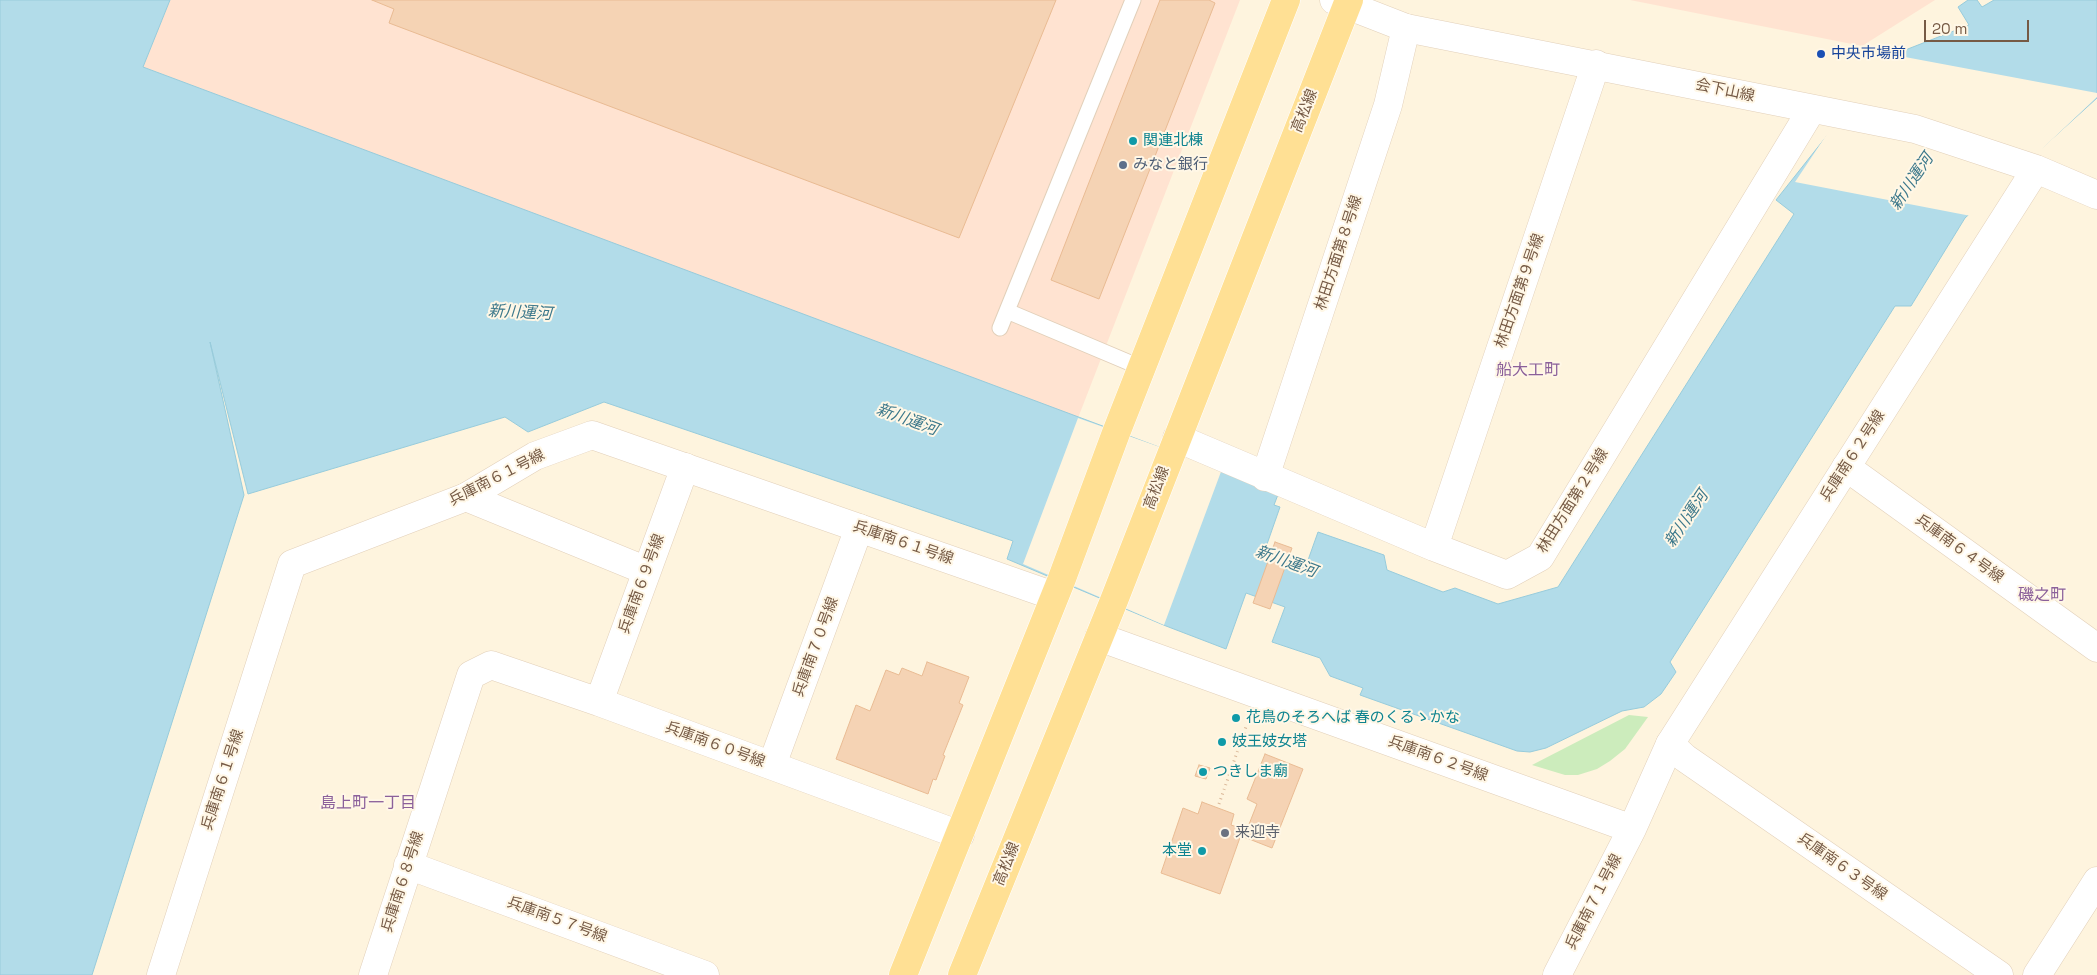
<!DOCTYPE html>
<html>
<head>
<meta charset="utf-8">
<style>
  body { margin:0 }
  #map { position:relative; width:2097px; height:975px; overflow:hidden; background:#fef4de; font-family:"Space Grotesk",sans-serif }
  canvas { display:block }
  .scale { position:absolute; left:1924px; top:20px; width:105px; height:22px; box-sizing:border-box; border:2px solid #765a45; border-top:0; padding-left:6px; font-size:15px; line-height:18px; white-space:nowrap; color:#765a45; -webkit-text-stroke:4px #fff7e6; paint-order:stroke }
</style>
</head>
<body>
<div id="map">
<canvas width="2097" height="975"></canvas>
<div class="scale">20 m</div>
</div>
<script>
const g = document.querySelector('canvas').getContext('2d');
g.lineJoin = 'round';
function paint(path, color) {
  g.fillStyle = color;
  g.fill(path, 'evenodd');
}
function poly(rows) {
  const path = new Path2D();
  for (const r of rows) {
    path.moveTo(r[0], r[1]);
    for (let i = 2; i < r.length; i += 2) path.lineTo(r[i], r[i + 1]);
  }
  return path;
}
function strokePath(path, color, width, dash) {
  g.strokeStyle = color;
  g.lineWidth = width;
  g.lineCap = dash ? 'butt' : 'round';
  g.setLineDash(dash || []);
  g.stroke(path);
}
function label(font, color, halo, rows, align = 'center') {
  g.font = font + ' "Space Grotesk","Noto Sans JP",sans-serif';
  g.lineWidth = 4;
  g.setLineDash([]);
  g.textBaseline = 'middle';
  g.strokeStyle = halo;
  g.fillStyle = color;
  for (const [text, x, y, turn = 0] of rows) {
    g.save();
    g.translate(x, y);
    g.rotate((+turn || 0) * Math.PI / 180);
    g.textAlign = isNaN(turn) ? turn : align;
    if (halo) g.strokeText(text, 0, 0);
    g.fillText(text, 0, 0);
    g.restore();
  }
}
paint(poly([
  [170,0,1240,0,1078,418,143,67],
  [1630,0,1935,0,1862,46]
]), '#ffe3d1');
paint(poly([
  [1629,715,1648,717,1625,749,1610,761,1597,769,1578,775,1565,775,1532,765]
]), '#ccecbc');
const water = poly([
  [0,0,170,0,143,67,1279,492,1274,505,1280,507,1266,547,1307,563,1318,532,1384,555,1387,570,1443,592,1455,588,1498,604,1558,587,1794,214,1776,200,1890,56,1969,25,1958,7,1968,0,1977,0,1982,7,1994,0,2097,0,2097,98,1965,218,1911,306,1895,306,1670,662,1676,672,1661,694,1644,707,1622,711,1546,748,1530,752,1517,751,1360,695,1363,688,1330,676,1320,658,1272,642,1285,607,1246,593,1226,649,1166,626,1007,559,1013,541,604,402,528,432,505,417,248,494,210,342,244,495,92,975,0,975,0,0]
]);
paint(water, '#b2dce9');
strokePath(water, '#97cbdb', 1);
paint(poly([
  [1889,54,2097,93,2097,97,1971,216,1795,182,1839,116],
  [1078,418,1222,469,1164,625,1023,564]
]), '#fef4de');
const building = poly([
  [372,0,1056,0,959,238,389,23,394,9,372,0],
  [1160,0,1209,0,1215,3,1099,299,1051,280,1160,0],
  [1275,542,1292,548,1270,609,1253,603,1275,542],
  [927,662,969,677,959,703,963,705,943,755,945,756,936,780,933,779,928,794,836,759,856,705,870,711,886,670,899,675,902,668,922,676,927,662],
  [1265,754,1303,769,1272,848,1244,837,1257,804,1247,799,1265,754],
  [1199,765,1210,768,1206,779,1195,776,1199,765],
  [1202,802,1234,814,1231,825,1243,829,1220,894,1161,873,1183,808,1198,814,1202,802]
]);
paint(building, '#f5d3b4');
strokePath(building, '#e9bb93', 1);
const service = poly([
  [1007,311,1142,368],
  [1000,328,1133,0]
]);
const minor = poly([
  [1177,438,1434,547,1507,575,1540,557,1812,109],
  [1846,467,2097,648],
  [1265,477,1388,105,1406,28],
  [466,497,647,571],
  [1434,547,1596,64],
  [1099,637,1632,829,1670,744],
  [599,702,685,467],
  [772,765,859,528],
  [408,865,705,975],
  [373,975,471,675,491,665,599,702,960,835],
  [1557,975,1632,829]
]);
const tertiary = poly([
  [1334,0,1406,28,1915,129,2036,169,2097,195],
  [161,975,292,564,466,497,535,456,592,435,1054,596],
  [1999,975,1685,758,1670,744,2036,169],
  [2037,975,2097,881]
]);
const primary = poly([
  [903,975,1061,581,1116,433,1286,0],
  [962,975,1113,603,1349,0]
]);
strokePath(service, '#e2d0ba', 17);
strokePath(minor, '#e2d0ba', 29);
strokePath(tertiary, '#e2d0ba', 29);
strokePath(primary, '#fff', 29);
strokePath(poly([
  [1219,804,1247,724]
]), '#dab798', 3, [1, 4]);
strokePath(service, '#fff', 15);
strokePath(minor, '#fff', 28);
strokePath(tertiary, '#fff', 28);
strokePath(primary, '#ffe094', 28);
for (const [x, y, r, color] of [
  [1821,54,5,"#1a4fb4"],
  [1133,141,5,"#0f9aa8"],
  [1123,165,5,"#5c6f8a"],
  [1236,718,5,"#0f9aa8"],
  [1222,742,5,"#0f9aa8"],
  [1203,772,5,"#0f9aa8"],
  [1225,833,5,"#6b7280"],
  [1202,851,5,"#0f9aa8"]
]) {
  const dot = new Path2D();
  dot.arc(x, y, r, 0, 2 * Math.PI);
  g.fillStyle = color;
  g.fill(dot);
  strokePath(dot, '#fff7e6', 2);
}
label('15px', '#164399', '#fff7e6', [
  ["中央市場前",1831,54]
], 'left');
label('15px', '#765a45', '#fff7e6', [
  ["会下山線",1725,91,12],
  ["高松線",1305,111,-68],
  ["林田方面第８号線",1339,253,-72],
  ["林田方面第９号線",1520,291,-71],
  ["兵庫南６２号線",1853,456,-57],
  ["兵庫南６１号線",497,478,-27],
  ["高松線",1157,488,-69],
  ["林田方面第２号線",1573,501,-58],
  ["兵庫南６１号線",903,543,19],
  ["兵庫南６４号線",1959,549,36],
  ["兵庫南６９号線",642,584,-70],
  ["兵庫南７０号線",816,647,-70],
  ["兵庫南６０号線",715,745,20],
  ["兵庫南６２号線",1438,759,20],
  ["兵庫南６１号線",223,780,-72],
  ["高松線",1007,864,-68],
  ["兵庫南６３号線",1842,867,35],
  ["兵庫南６８号線",403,882,-72],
  ["兵庫南７１号線",1594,902,-63],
  ["兵庫南５７号線",557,920,20]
]);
label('15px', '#0d838f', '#fff7e6', [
  ["関連北棟",1143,141],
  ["花鳥のそろへば 春のくるゝかな",1246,718],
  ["妓王妓女塔",1232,742],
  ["つきしま廟",1213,772],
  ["本堂",1192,851,"right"]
], 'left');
label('15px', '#4e5e75', '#fff7e6', [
  ["みなと銀行",1133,165]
], 'left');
label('15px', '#5b616d', '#fff7e6', [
  ["来迎寺",1235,833]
], 'left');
label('italic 16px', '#3c788b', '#fff7e6', [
  ["新川運河",1912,182,-56],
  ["新川運河",520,313,3],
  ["新川運河",907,420,20],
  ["新川運河",1687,519,-56],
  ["新川運河",1286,562,20]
]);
label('16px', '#8b609a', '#fff7e6', [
  ["船大工町",1528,371],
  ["磯之町",2042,596],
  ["島上町一丁目",368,804]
]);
</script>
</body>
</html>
